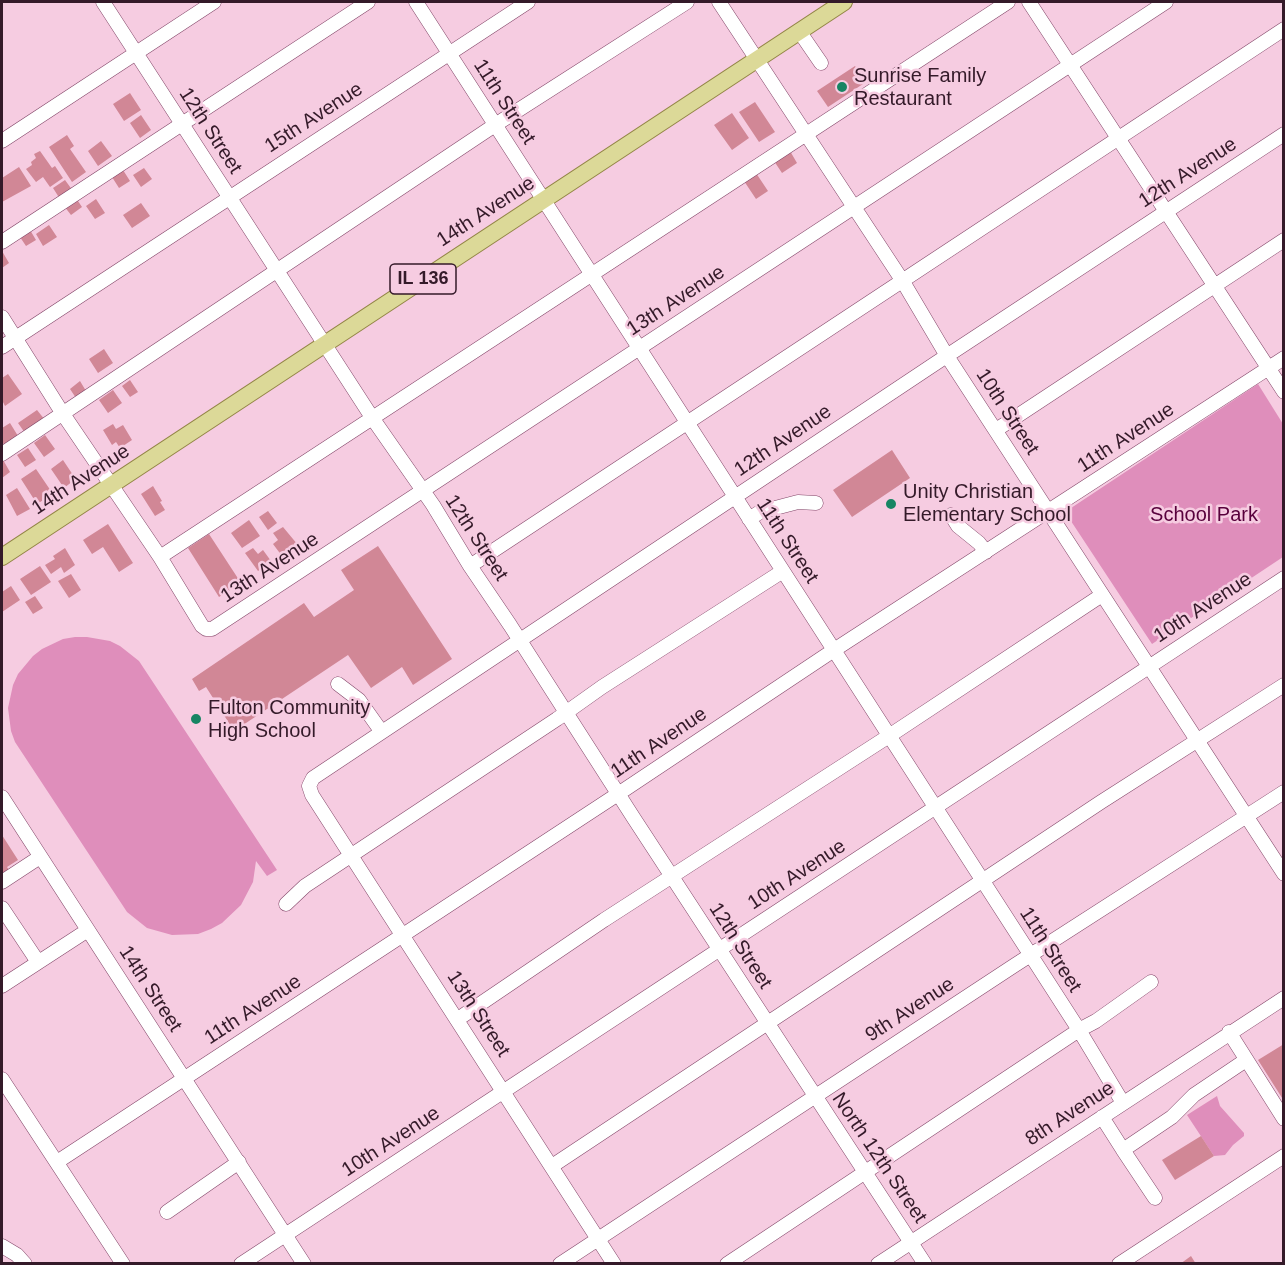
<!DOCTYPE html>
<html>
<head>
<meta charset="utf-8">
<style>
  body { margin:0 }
  #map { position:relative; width:1285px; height:1265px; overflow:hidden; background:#f6cce1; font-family:Helvetica,sans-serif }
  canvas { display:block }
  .frame { position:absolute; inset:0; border:3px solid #341a29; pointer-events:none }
</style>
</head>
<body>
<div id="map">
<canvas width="1285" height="1265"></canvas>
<div class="frame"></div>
</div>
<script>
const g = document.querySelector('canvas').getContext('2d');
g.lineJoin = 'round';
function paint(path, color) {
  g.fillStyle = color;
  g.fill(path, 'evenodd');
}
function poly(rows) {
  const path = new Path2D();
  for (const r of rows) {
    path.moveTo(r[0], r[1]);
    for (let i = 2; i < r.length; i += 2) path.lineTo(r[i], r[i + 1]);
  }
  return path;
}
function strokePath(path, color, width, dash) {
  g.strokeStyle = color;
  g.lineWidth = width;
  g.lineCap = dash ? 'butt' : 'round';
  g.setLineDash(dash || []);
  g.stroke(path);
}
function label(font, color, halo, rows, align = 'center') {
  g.font = font + ' Helvetica,sans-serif';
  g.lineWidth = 5;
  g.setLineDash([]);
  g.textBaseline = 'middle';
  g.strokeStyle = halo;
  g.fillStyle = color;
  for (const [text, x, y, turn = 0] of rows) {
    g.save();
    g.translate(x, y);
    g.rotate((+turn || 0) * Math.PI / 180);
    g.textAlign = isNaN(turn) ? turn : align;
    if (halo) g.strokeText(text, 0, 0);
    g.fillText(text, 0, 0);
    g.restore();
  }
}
paint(poly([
  [1258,384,1283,424,1283,557,1152,644,1065,512],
  [75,637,87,637,110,641,120,646,139,661,277,870,267,876,256,861,253,882,241,905,222,923,211,929,198,934,172,935,147,928,127,912,15,742,11,731,8,708,13,685,18,674,33,656,42,649,63,639],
  [1217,1096,1220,1106,1244,1133,1244,1136,1233,1145,1225,1155,1214,1156,1187,1115]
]), '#df8ebb');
paint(poly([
  [855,66,866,82,828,107,817,91],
  [130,93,141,110,124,121,113,104],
  [755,102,775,132,759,142,739,112],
  [732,113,749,138,732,150,714,125],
  [141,115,151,130,140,138,130,123],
  [67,135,74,146,70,149,86,172,72,182,49,147],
  [101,141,112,156,98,166,88,151],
  [40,151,52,168,55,166,63,178,50,187,43,177,36,182,26,169,32,165,31,162,36,158,34,154],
  [790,151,797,163,782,173,774,161],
  [19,167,31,186,2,202,2,178],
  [144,168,152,179,141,187,133,175],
  [123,170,130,181,119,188,112,177],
  [756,173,768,191,756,199,744,181],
  [65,180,73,191,60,199,53,188],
  [76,198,82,207,71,215,64,206],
  [96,199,105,213,95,219,86,206],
  [141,203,150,216,132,228,123,215],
  [49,225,57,237,43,246,36,234],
  [30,230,36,240,26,246,20,237],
  [2,251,9,263,2,268],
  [104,349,113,363,98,373,89,359],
  [8,374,22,394,5,406,2,400,2,378],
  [130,380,138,392,130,397,122,386],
  [80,381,86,391,76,398,70,389],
  [113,390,122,403,108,413,99,400],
  [37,410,45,420,25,433,18,423],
  [10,423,18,436,4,445,2,441,2,428],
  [113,424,116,429,123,425,132,440,120,448,116,442,112,445,103,430],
  [45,435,55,449,44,457,34,443],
  [28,448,36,460,25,467,17,455],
  [892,450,910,478,852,517,833,490],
  [2,458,10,472,2,478],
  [63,460,73,475,71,477,73,481,64,488,51,469],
  [36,469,53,494,37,504,21,479],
  [153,486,162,501,160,502,165,510,155,516,141,494],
  [17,488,30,509,17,516,6,495],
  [268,511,277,523,268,530,259,517],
  [249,520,260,536,242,548,231,533],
  [108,524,133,563,119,572,103,547,92,554,83,540],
  [283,527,298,545,287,555,286,553,282,556,273,544,278,540,273,533],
  [209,534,241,583,219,597,188,548],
  [378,546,452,659,413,685,402,667,371,688,348,655,234,731,206,687,199,691,192,679,304,603,314,617,354,590,341,570],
  [65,548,75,565,64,573,61,567,51,574,45,565,55,559,53,556],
  [253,548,258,554,263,550,271,561,258,571,245,553],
  [40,566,51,582,31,595,20,579],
  [71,574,81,590,69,598,58,581],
  [11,586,20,600,2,612,2,592],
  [35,596,43,608,33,614,25,602],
  [2,835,18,860,7,867,9,870,2,876],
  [1284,1044,1284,1101,1258,1060],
  [1201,1136,1214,1156,1175,1180,1162,1160],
  [1191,1256,1196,1264,1180,1264]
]), '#d18796');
const minor = poly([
  [103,2,373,419,433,505,470,566,510,625,633,817,925,1264],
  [416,2,1079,1030,1123,1103],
  [719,2,902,280,947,356,1284,874],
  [1029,2,1284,392],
  [799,31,821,63],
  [2,141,214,2],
  [2,242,368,2],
  [2,317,63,414,160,557,202,626,206,629,212,629,1166,2],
  [2,347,528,2],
  [996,430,1284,240],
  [2,454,495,125,687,2],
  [951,515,958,526,979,543,986,552],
  [749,519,760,512,798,502,816,503],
  [160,557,1008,2],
  [470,566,1284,29],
  [338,684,359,700,381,731],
  [2,797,304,1264],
  [2,882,40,857],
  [286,904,305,886,557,719,602,687,783,571],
  [2,908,38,962],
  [2,986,88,930],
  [458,1019,604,920,889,736,1102,595],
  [1229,1032,1284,1119],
  [2,1079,123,1264],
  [1102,1117,1123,1150,1172,1117,1194,1095,1246,1060],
  [1123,1150,1155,1198],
  [57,1162,618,794,834,650,1284,358],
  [552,1166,1101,802,1284,685],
  [167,1212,239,1162],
  [2,1246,17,1255,25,1264],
  [241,1264,1284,578],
  [560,1264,1015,965,1284,792],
  [614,1264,312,795,309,786,313,778,936,363,1284,134],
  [727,1264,1079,1030,1096,1021,1151,982],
  [878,1264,1284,998],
  [1119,1264,1284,1156]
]);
const major = poly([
  [2,557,844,2]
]);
strokePath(minor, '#834769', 15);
strokePath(major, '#928545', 18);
strokePath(minor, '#fff', 14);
strokePath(major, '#dcd998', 16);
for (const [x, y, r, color] of [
  [842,87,6,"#178563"],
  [891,504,6,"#178563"],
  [196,719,6,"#178563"]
]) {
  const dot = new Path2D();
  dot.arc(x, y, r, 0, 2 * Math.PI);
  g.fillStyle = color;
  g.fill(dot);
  strokePath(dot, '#f6cce1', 2);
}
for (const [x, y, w] of [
  [423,279,66]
]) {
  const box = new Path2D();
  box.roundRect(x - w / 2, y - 15, w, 30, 4.5);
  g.fillStyle = '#f6cce1';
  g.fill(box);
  strokePath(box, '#341a29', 1.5);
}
label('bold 18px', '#341a29', null, [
  ["IL 136",423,279]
]);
label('20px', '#341a29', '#f6cce1', [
  ["Sunrise Family",854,76],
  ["Restaurant",854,99],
  ["Unity Christian",903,492],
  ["Elementary School",903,515],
  ["Fulton Community",208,708],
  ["High School",208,731]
], 'left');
label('20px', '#341a29', '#f6cce1', [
  ["11th Street",504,102,57],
  ["15th Avenue",314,118,-33],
  ["12th Street",210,131,57],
  ["12th Avenue",1188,173,-33],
  ["14th Avenue",486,212,-33],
  ["13th Avenue",676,301,-33],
  ["10th Street",1007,412,57],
  ["11th Avenue",1126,438,-33],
  ["12th Avenue",783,441,-34],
  ["14th Avenue",81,480,-33],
  ["12th Street",476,538,57],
  ["11th Street",787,541,57],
  ["13th Avenue",270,568,-33],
  ["10th Avenue",1203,608,-33],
  ["11th Avenue",659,743,-34],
  ["10th Avenue",797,875,-33],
  ["12th Street",740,946,57],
  ["11th Street",1050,950,57],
  ["14th Street",150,989,57],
  ["11th Avenue",253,1010,-33],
  ["9th Avenue",910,1010,-33],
  ["13th Street",478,1014,57],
  ["8th Avenue",1070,1114,-33],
  ["10th Avenue",391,1142,-33],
  ["North 12th Street",879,1158,56]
]);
label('20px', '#58003c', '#f6cce1', [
  ["School Park",1204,515]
]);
</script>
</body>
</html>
